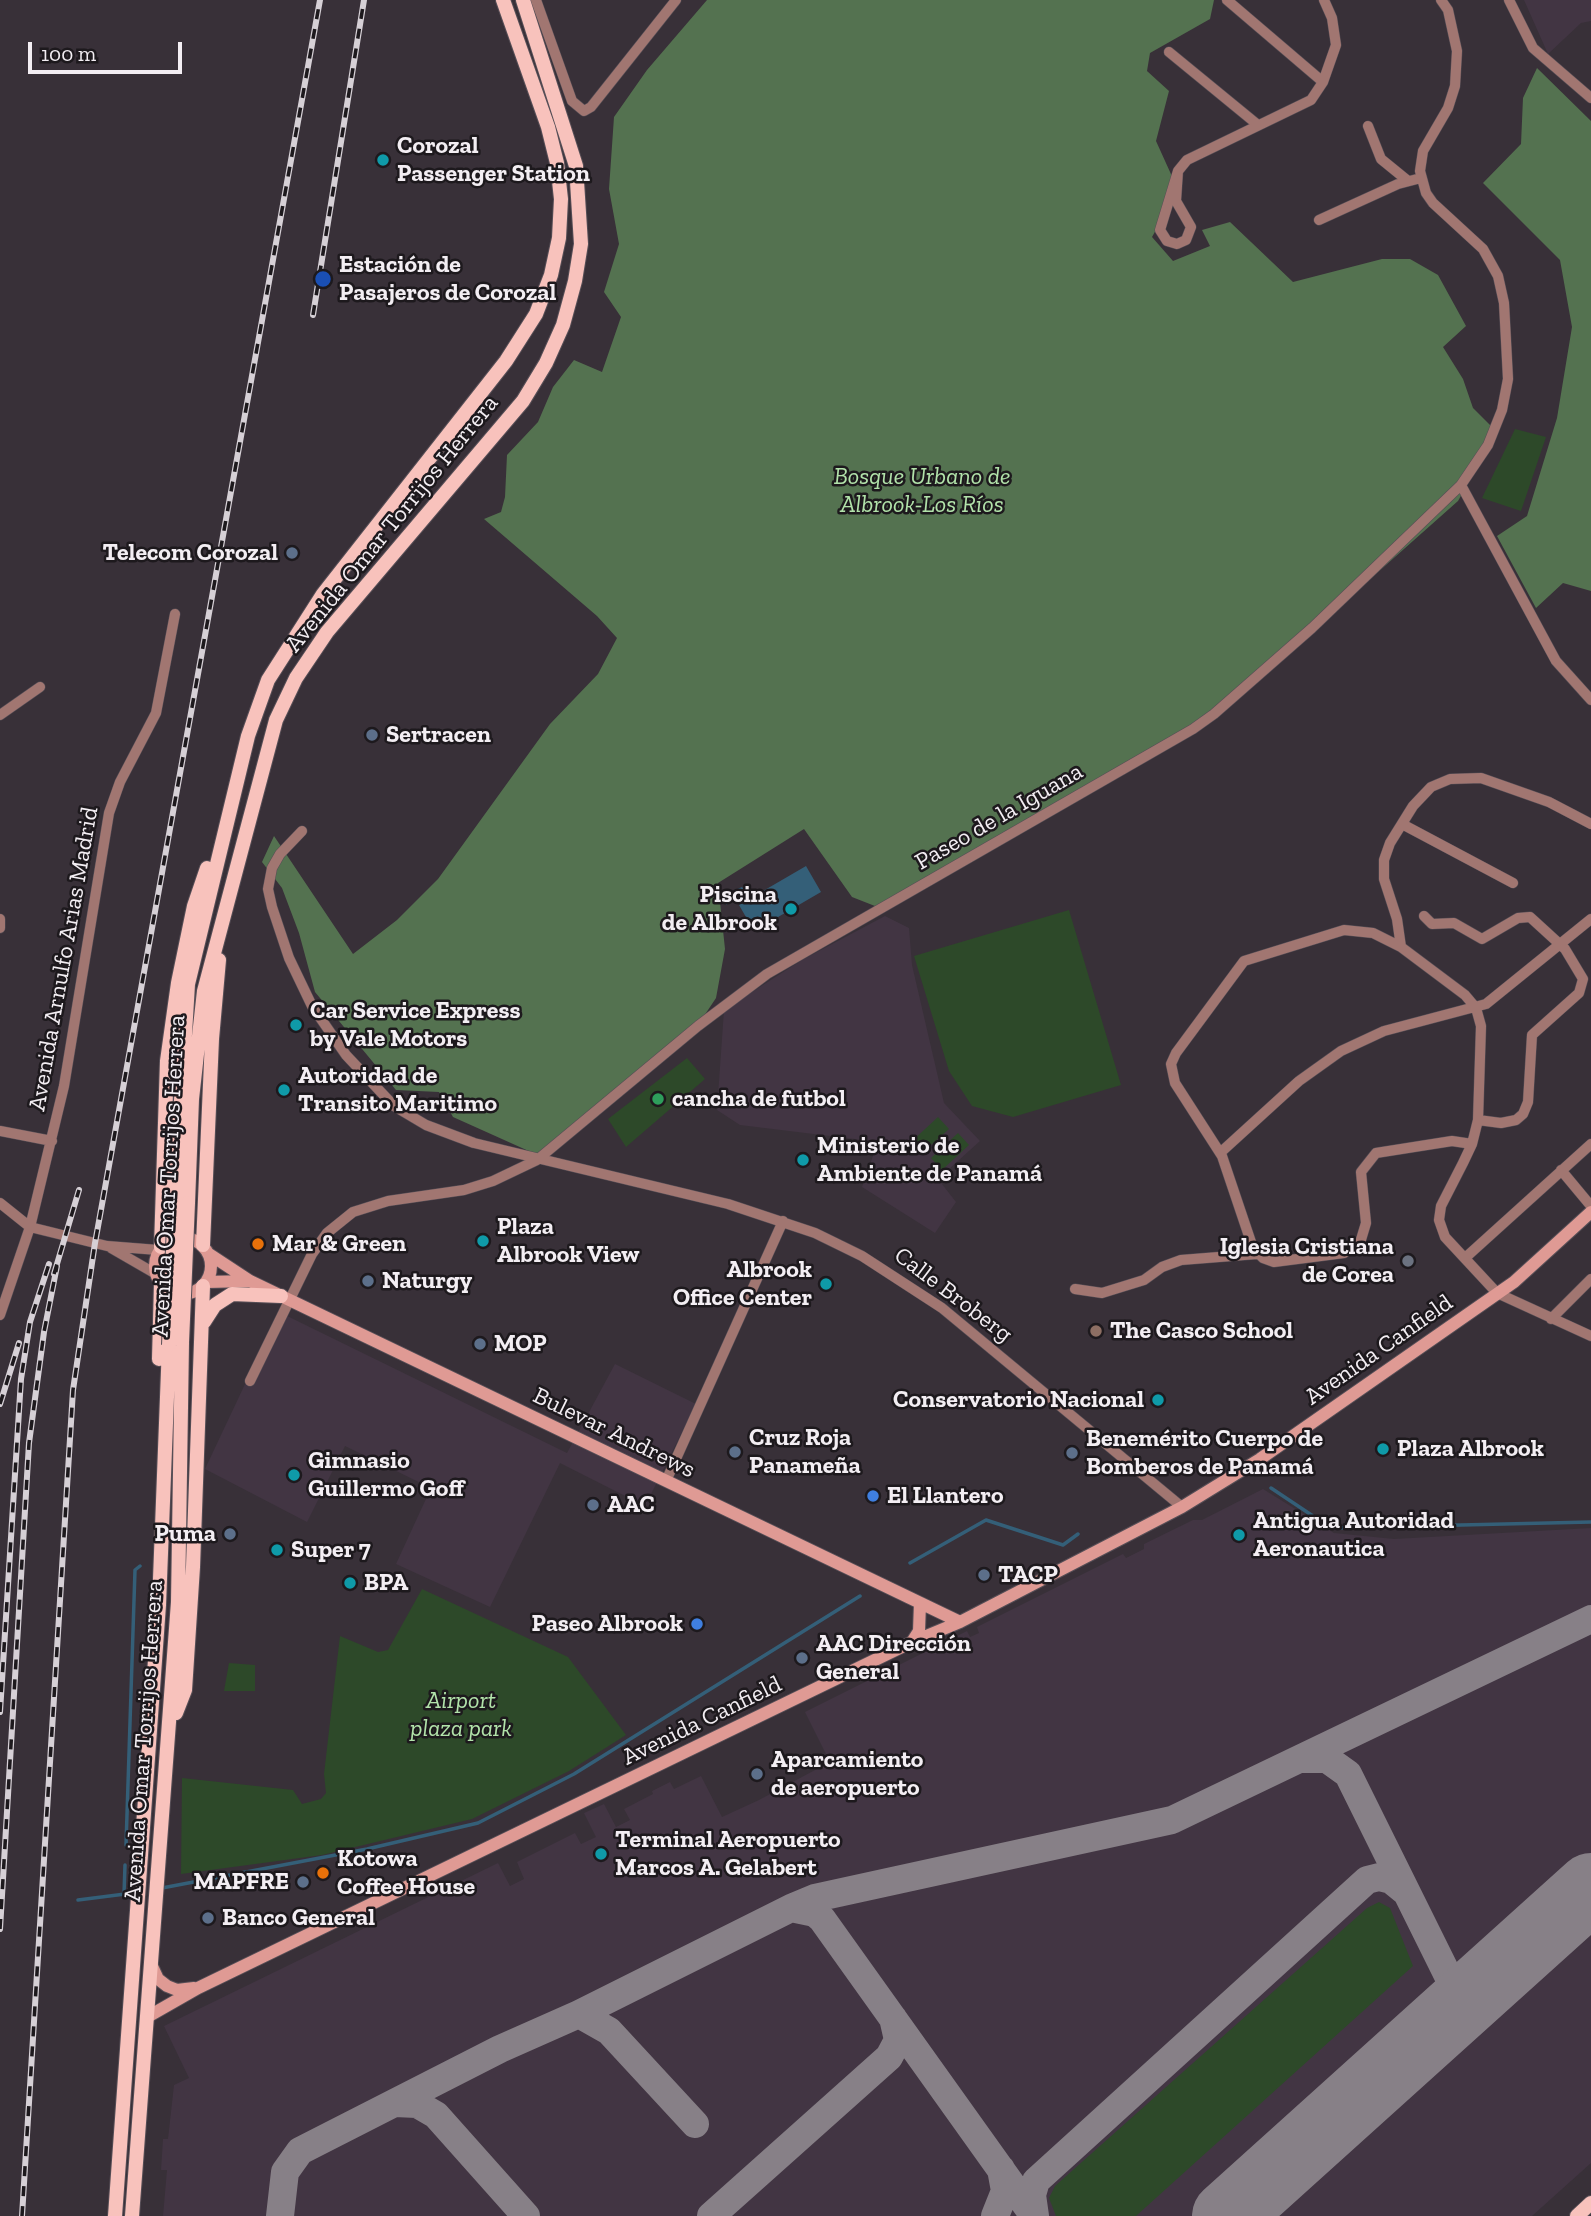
<!DOCTYPE html>
<html>
<head>
<meta charset="utf-8">
<style>
  body { margin:0 }
  #map { position:relative; width:1591px; height:2216px; overflow:hidden; background:#383038; font-family:"Zilla Slab",serif }
  canvas { display:block }
  .scale { position:absolute; left:28px; top:42px; width:154px; height:32px; box-sizing:border-box; border:4px solid #f3eef3; border-top:0; padding-left:9px; font-size:21px; line-height:24px; white-space:nowrap; color:#f3eef3; -webkit-text-stroke:5px #1d191d; paint-order:stroke }
</style>
</head>
<body>
<div id="map">
<canvas width="1591" height="2216"></canvas>
<div class="scale">100 m</div>
</div>
<script>
const g = document.querySelector('canvas').getContext('2d');
g.lineJoin = 'round';
function paint(path, color) {
  g.fillStyle = color;
  g.fill(path, 'evenodd');
}
function poly(rows) {
  const path = new Path2D();
  for (const r of rows) {
    if (r.length === 3) {
      path.moveTo(r[0] + r[2], r[1]);
      path.arc(r[0], r[1], r[2], 0, 2 * Math.PI);
      continue;
    }
    path.moveTo(r[0], r[1]);
    for (let i = 2; i < r.length; i += 2) path.lineTo(r[i], r[i + 1]);
  }
  return path;
}
function strokePath(path, color, width, dash) {
  g.strokeStyle = color;
  g.lineWidth = width;
  g.lineCap = dash ? 'butt' : 'round';
  g.setLineDash(dash || []);
  g.stroke(path);
}
function label(font, color, halo, rows, align = 'center') {
  g.font = font + ' "Zilla Slab",serif';
  g.lineWidth = 5;
  g.setLineDash([]);
  g.textBaseline = 'middle';
  g.strokeStyle = halo;
  g.fillStyle = color;
  for (const [text, x, y, turn = 0] of rows) {
    g.save();
    g.translate(x, y);
    g.rotate((+turn || 0) * Math.PI / 180);
    g.textAlign = isNaN(turn) ? turn : align;
    if (halo) g.strokeText(text, 0, 0);
    g.fillText(text, 0, 0);
    g.restore();
  }
}
paint(poly([
  [1524,0,1591,0,1591,21,1581,23,1548,54],
  [885,916,909,928,912,965,944,1103,980,1141,938,1179,956,1202,935,1233,862,1187,874,1153,871,1141,740,1125,717,1110,724,1010,802,960],
  [279,1312,567,1453,615,1364,696,1404,645,1506,560,1463,490,1607,396,1564,431,1488,345,1446,307,1522,205,1469],
  [1263,1489,1334,1533,1394,1539,1591,1528,1591,2163,1532,2216,163,2216,167,2170,161,2170,163,2139,168,2139,174,2085,189,2078,164,2026,498,1863,510,1886,524,1879,517,1862,575,1833,581,1844,596,1837,584,1813,604,1804,616,1827,630,1820,624,1809,653,1794,652,1791,670,1782,674,1789,701,1776,722,1817,759,1800,830,1762,805,1712,967,1631,970,1637,979,1633,977,1627,1123,1554,1126,1558,1144,1549,1144,1544,1193,1520,1202,1520]
]), '#423543');
paint(poly([
  [1515,429,1546,437,1521,511,1482,498],
  [1069,910,1121,1085,1013,1117,972,1106,949,1071,914,956],
  [687,1058,705,1079,626,1147,608,1119],
  [938,1117,949,1129,922,1153,911,1142],
  [958,1133,969,1145,942,1170,931,1158],
  [422,1589,568,1657,626,1735,569,1771,472,1819,322,1855,181,1874,182,1778,293,1790,302,1804,321,1799,326,1793,324,1774,340,1636,378,1652,388,1650],
  [229,1663,255,1665,255,1691,224,1691],
  [1379,1902,1390,1908,1413,1966,1136,2216,1056,2216,1049,2198,1055,2186,1367,1908]
]), '#2d4929');
paint(poly([
  [707,0,1214,0,1210,19,1150,53,1147,71,1169,91,1156,141,1175,183,1165,214,1152,237,1173,261,1210,246,1202,230,1230,222,1293,282,1382,259,1410,259,1438,275,1466,326,1443,347,1463,379,1473,408,1497,432,1458,501,1324,620,1197,725,880,908,852,897,804,829,718,883,725,949,716,998,696,1028,640,1081,542,1157,453,1117,439,1092,396,1090,315,992,299,933,282,888,262,862,274,836,353,954,397,920,438,879,550,724,598,674,617,638,597,616,484,519,501,512,505,497,507,455,538,422,553,387,574,360,602,372,621,317,604,292,619,244,609,189,614,117,647,70],
  [1537,68,1591,121,1591,591,1563,583,1536,608,1497,536,1527,516,1557,418,1572,327,1560,260,1483,183,1521,144,1523,98]
]), '#547250');
paint(poly([
  [806,866,821,892,754,931,739,905],
  [742,887,746,893,726,905,723,895]
]), '#345f78');
strokePath(poly([
  [1271,1488,1331,1528,1591,1522],
  [910,1563,986,1520,1063,1545,1078,1534],
  [126,1845,135,1570,140,1566],
  [162,1888,367,1849,478,1823,574,1774,860,1596],
  [124,1894,125,1865],
  [78,1900,133,1893]
]), '#345f78', 3.5);
strokePath(poly([
  [1302,1759,1327,1759,1348,1774,1462,2004],
  [791,1908,815,1913,822,1919,1034,2216],
  [579,2014,609,2031,695,2124],
  [395,2103,417,2104,436,2115,526,2216],
  [280,2216,285,2172,300,2151,500,2049,579,2014,791,1908,815,1898,1172,1820,1591,1619],
  [711,2216,889,2057,898,2040,893,2018],
  [995,2216,1005,2191,1001,2169],
  [1035,2216,1032,2195,1036,2181,1367,1880,1379,1877,1391,1880,1407,1893]
]), '#878087', 28);
strokePath(poly([
  [1227,2216,1591,1888]
]), '#878087', 70);
const street = poly([
  [536,0,572,101,584,111,591,107,676,0],
  [1227,0,1323,82],
  [1509,0,1533,48,1591,98],
  [1169,52,1258,125],
  [1368,126,1381,159,1408,181],
  [1178,171,1187,160,1311,100,1323,82,1336,45,1332,18,1324,0],
  [1178,171,1176,201,1191,227,1186,240,1177,244,1167,241,1160,230,1178,171],
  [1319,220,1398,184,1421,178],
  [1461,485,1556,661,1591,700],
  [0,715,40,687],
  [1402,824,1513,883],
  [302,831,280,854,272,868,268,889,272,907,289,958,312,1006,346,1055,394,1106,426,1125,474,1143,728,1204,815,1233,862,1256,942,1308,1182,1507],
  [1424,916,1432,924,1454,923,1482,939,1518,918,1530,917,1565,949,1583,979,1579,993,1532,1035,1528,1102,1523,1114,1516,1120,1501,1123,1478,1120],
  [0,919,0,928],
  [1401,947,1397,919,1384,879,1384,860,1390,843,1413,806,1431,787,1450,779,1481,778,1549,802,1591,824],
  [0,1131,52,1141],
  [1472,1144,1452,1141,1376,1153,1361,1172,1366,1223,1360,1243,1344,1253,1274,1262,1263,1258,1253,1248,1222,1156,1175,1083,1171,1064,1176,1053,1244,961,1344,930,1373,933,1401,947,1465,995,1476,1008,1481,1026,1478,1120,1472,1144,1463,1163,1441,1206,1439,1220,1445,1237,1497,1293,1591,1336],
  [1220,1153,1299,1081,1341,1051,1384,1031,1486,1004,1591,919],
  [1561,1170,1591,1206],
  [0,1203,30,1227,107,1246,158,1250],
  [111,1248,156,1274],
  [1465,1258,1591,1144],
  [1075,1289,1102,1293,1144,1280,1162,1267,1181,1260,1257,1254],
  [0,1315,30,1227,64,1086,109,813,120,782,156,713,175,614],
  [1551,1319,1591,1279],
  [250,1381,312,1254,327,1233,353,1212,388,1201,464,1190,493,1181,537,1160,698,1026,767,974,1193,729,1214,714,1312,628,1461,485,1488,445,1502,410,1508,379,1504,303,1498,276,1483,249,1433,203,1426,193,1420,171,1423,151,1448,108,1455,86,1457,51,1448,10,1441,0],
  [666,1481,783,1221]
]);
const secondary = poly([
  [183,1266,28],
  [209,1254,250,1281,960,1622],
  [206,1282,250,1281],
  [912,1642,919,1631,920,1603],
  [151,1964,158,1979,167,1986,177,1990,194,1988],
  [149,2016,198,1988,912,1642,960,1622,1182,1507,1260,1459,1514,1282,1591,1212]
]);
const primary = poly([
  [175,1200,188,984,248,736,268,680,323,594,506,361,536,314,551,275,559,238,561,199,557,163,548,127,503,0],
  [188,1203,192,1099,204,991,276,720,296,678,327,632,523,401,546,363,563,325,575,281,581,244,576,166,523,0],
  [203,1245,212,1039,219,960],
  [161,1247,167,1061,178,983,194,906,207,868],
  [204,1322,215,1305,232,1294,281,1296],
  [159,1359,161,1284],
  [176,1713,185,1690,193,1567,203,1286],
  [115,2216,159,1605,169,1345],
  [132,2216,178,1602,182,1342],
  [1577,2216,1591,2203]
]);
strokePath(street, '#564e56', 11);
strokePath(secondary, '#564e56', 14);
strokePath(primary, '#564e56', 16);
strokePath(street, '#a17671', 10);
strokePath(secondary, '#df9a94', 12);
strokePath(primary, '#f8c2bc', 14);
const rail = poly([
  [313,315,364,0],
  [54,1274,79,1190],
  [0,1404,19,1343],
  [0,1712,21,1379,30,1322,49,1264],
  [0,1929,29,1443,44,1332,57,1266],
  [22,2216,73,1390,95,1243,320,0]
]);
strokePath(rail, '#d6d0d6', 6);
strokePath(rail, '#1d191d', 3.5, [10]);
const primaryBridge = poly([
  [182,1342,188,1203],
  [169,1345,175,1200]
]);
strokePath(primaryBridge, '#564e56', 16, []);
strokePath(primaryBridge, '#f8c2bc', 14);
for (const [x, y, r, color] of [
  [383,160,7,"#0f9aa8"],
  [323,279,9,"#1a4fb4"],
  [292,553,7,"#5c6f8a"],
  [372,735,7,"#5c6f8a"],
  [791,909,7,"#0f9aa8"],
  [296,1025,7,"#0f9aa8"],
  [284,1090,7,"#0f9aa8"],
  [658,1099,7,"#2e9e5b"],
  [803,1160,7,"#0f9aa8"],
  [483,1241,7,"#0f9aa8"],
  [258,1244,7,"#e8710a"],
  [1408,1261,7,"#6b7280"],
  [368,1281,7,"#5c6f8a"],
  [826,1284,7,"#0f9aa8"],
  [1096,1331,7,"#8d6e63"],
  [480,1344,7,"#5c6f8a"],
  [1158,1400,7,"#0f9aa8"],
  [1383,1449,7,"#0f9aa8"],
  [735,1452,7,"#5c6f8a"],
  [1072,1453,7,"#5c6f8a"],
  [294,1475,7,"#0f9aa8"],
  [873,1496,7,"#3f7fe0"],
  [593,1505,7,"#5c6f8a"],
  [230,1534,7,"#5c6f8a"],
  [1239,1535,7,"#0f9aa8"],
  [277,1550,7,"#0f9aa8"],
  [984,1575,7,"#5c6f8a"],
  [350,1583,7,"#0f9aa8"],
  [697,1624,7,"#3f7fe0"],
  [802,1658,7,"#5c6f8a"],
  [757,1774,7,"#5c6f8a"],
  [601,1854,7,"#0f9aa8"],
  [323,1873,7,"#e8710a"],
  [303,1882,7,"#5c6f8a"],
  [208,1918,7,"#5c6f8a"]
]) {
  const dot = new Path2D();
  dot.arc(x, y, r, 0, 2 * Math.PI);
  g.fillStyle = color;
  g.fill(dot);
  strokePath(dot, '#1d191d', 2.5);
}
label('bold 24px', '#f3eef3', '#1d191d', [
  ["Corozal",397,146],
  ["Passenger Station",397,174],
  ["Estación de",339,265],
  ["Pasajeros de Corozal",339,293],
  ["Telecom Corozal",278,553,"right"],
  ["Sertracen",386,735],
  ["Piscina",777,895,"right"],
  ["de Albrook",777,923,"right"],
  ["Car Service Express",310,1011],
  ["by Vale Motors",310,1039],
  ["Autoridad de",298,1076],
  ["Transito Maritimo",298,1104],
  ["cancha de futbol",672,1099],
  ["Ministerio de",817,1146],
  ["Ambiente de Panamá",817,1174],
  ["Plaza",497,1227],
  ["Albrook View",497,1255],
  ["Mar & Green",272,1244],
  ["Iglesia Cristiana",1394,1247,"right"],
  ["de Corea",1394,1275,"right"],
  ["Albrook",812,1270,"right"],
  ["Office Center",812,1298,"right"],
  ["Naturgy",382,1281],
  ["The Casco School",1110,1331],
  ["MOP",494,1344],
  ["Conservatorio Nacional",1144,1400,"right"],
  ["Cruz Roja",749,1438],
  ["Panameña",749,1466],
  ["Benemérito Cuerpo de",1086,1439],
  ["Bomberos de Panamá",1086,1467],
  ["Plaza Albrook",1397,1449],
  ["Gimnasio",308,1461],
  ["Guillermo Goff",308,1489],
  ["El Llantero",887,1496],
  ["AAC",607,1505],
  ["Antigua Autoridad",1253,1521],
  ["Aeronautica",1253,1549],
  ["Puma",216,1534,"right"],
  ["Super 7",291,1550],
  ["TACP",998,1575],
  ["BPA",364,1583],
  ["Paseo Albrook",683,1624,"right"],
  ["AAC Dirección",816,1644],
  ["General",816,1672],
  ["Aparcamiento",771,1760],
  ["de aeropuerto",771,1788],
  ["Terminal Aeropuerto",615,1840],
  ["Marcos A. Gelabert",615,1868],
  ["Kotowa",337,1859],
  ["Coffee House",337,1887],
  ["MAPFRE",289,1882,"right"],
  ["Banco General",222,1918]
], 'left');
label('italic 24px', '#b2e3aa', '#1d191d', [
  ["Bosque Urbano de",922,477],
  ["Albrook-Los Ríos",922,505],
  ["Airport",461,1701],
  ["plaza park",461,1729]
]);
label('24px', '#f3eef3', '#1d191d', [
  ["Avenida Omar Torrijos Herrera",392,524,-51],
  ["Paseo de la Iguana",999,817,-30],
  ["Avenida Arnulfo Arias Madrid",64,959,-80],
  ["Avenida Omar Torrijos Herrera",169,1176,-87],
  ["Calle Broberg",953,1295,37],
  ["Avenida Canfield",1379,1350,-35],
  ["Bulevar Andrews",614,1433,26],
  ["Avenida Canfield",702,1721,-26],
  ["Avenida Omar Torrijos Herrera",144,1741,-86]
]);
</script>
</body>
</html>
